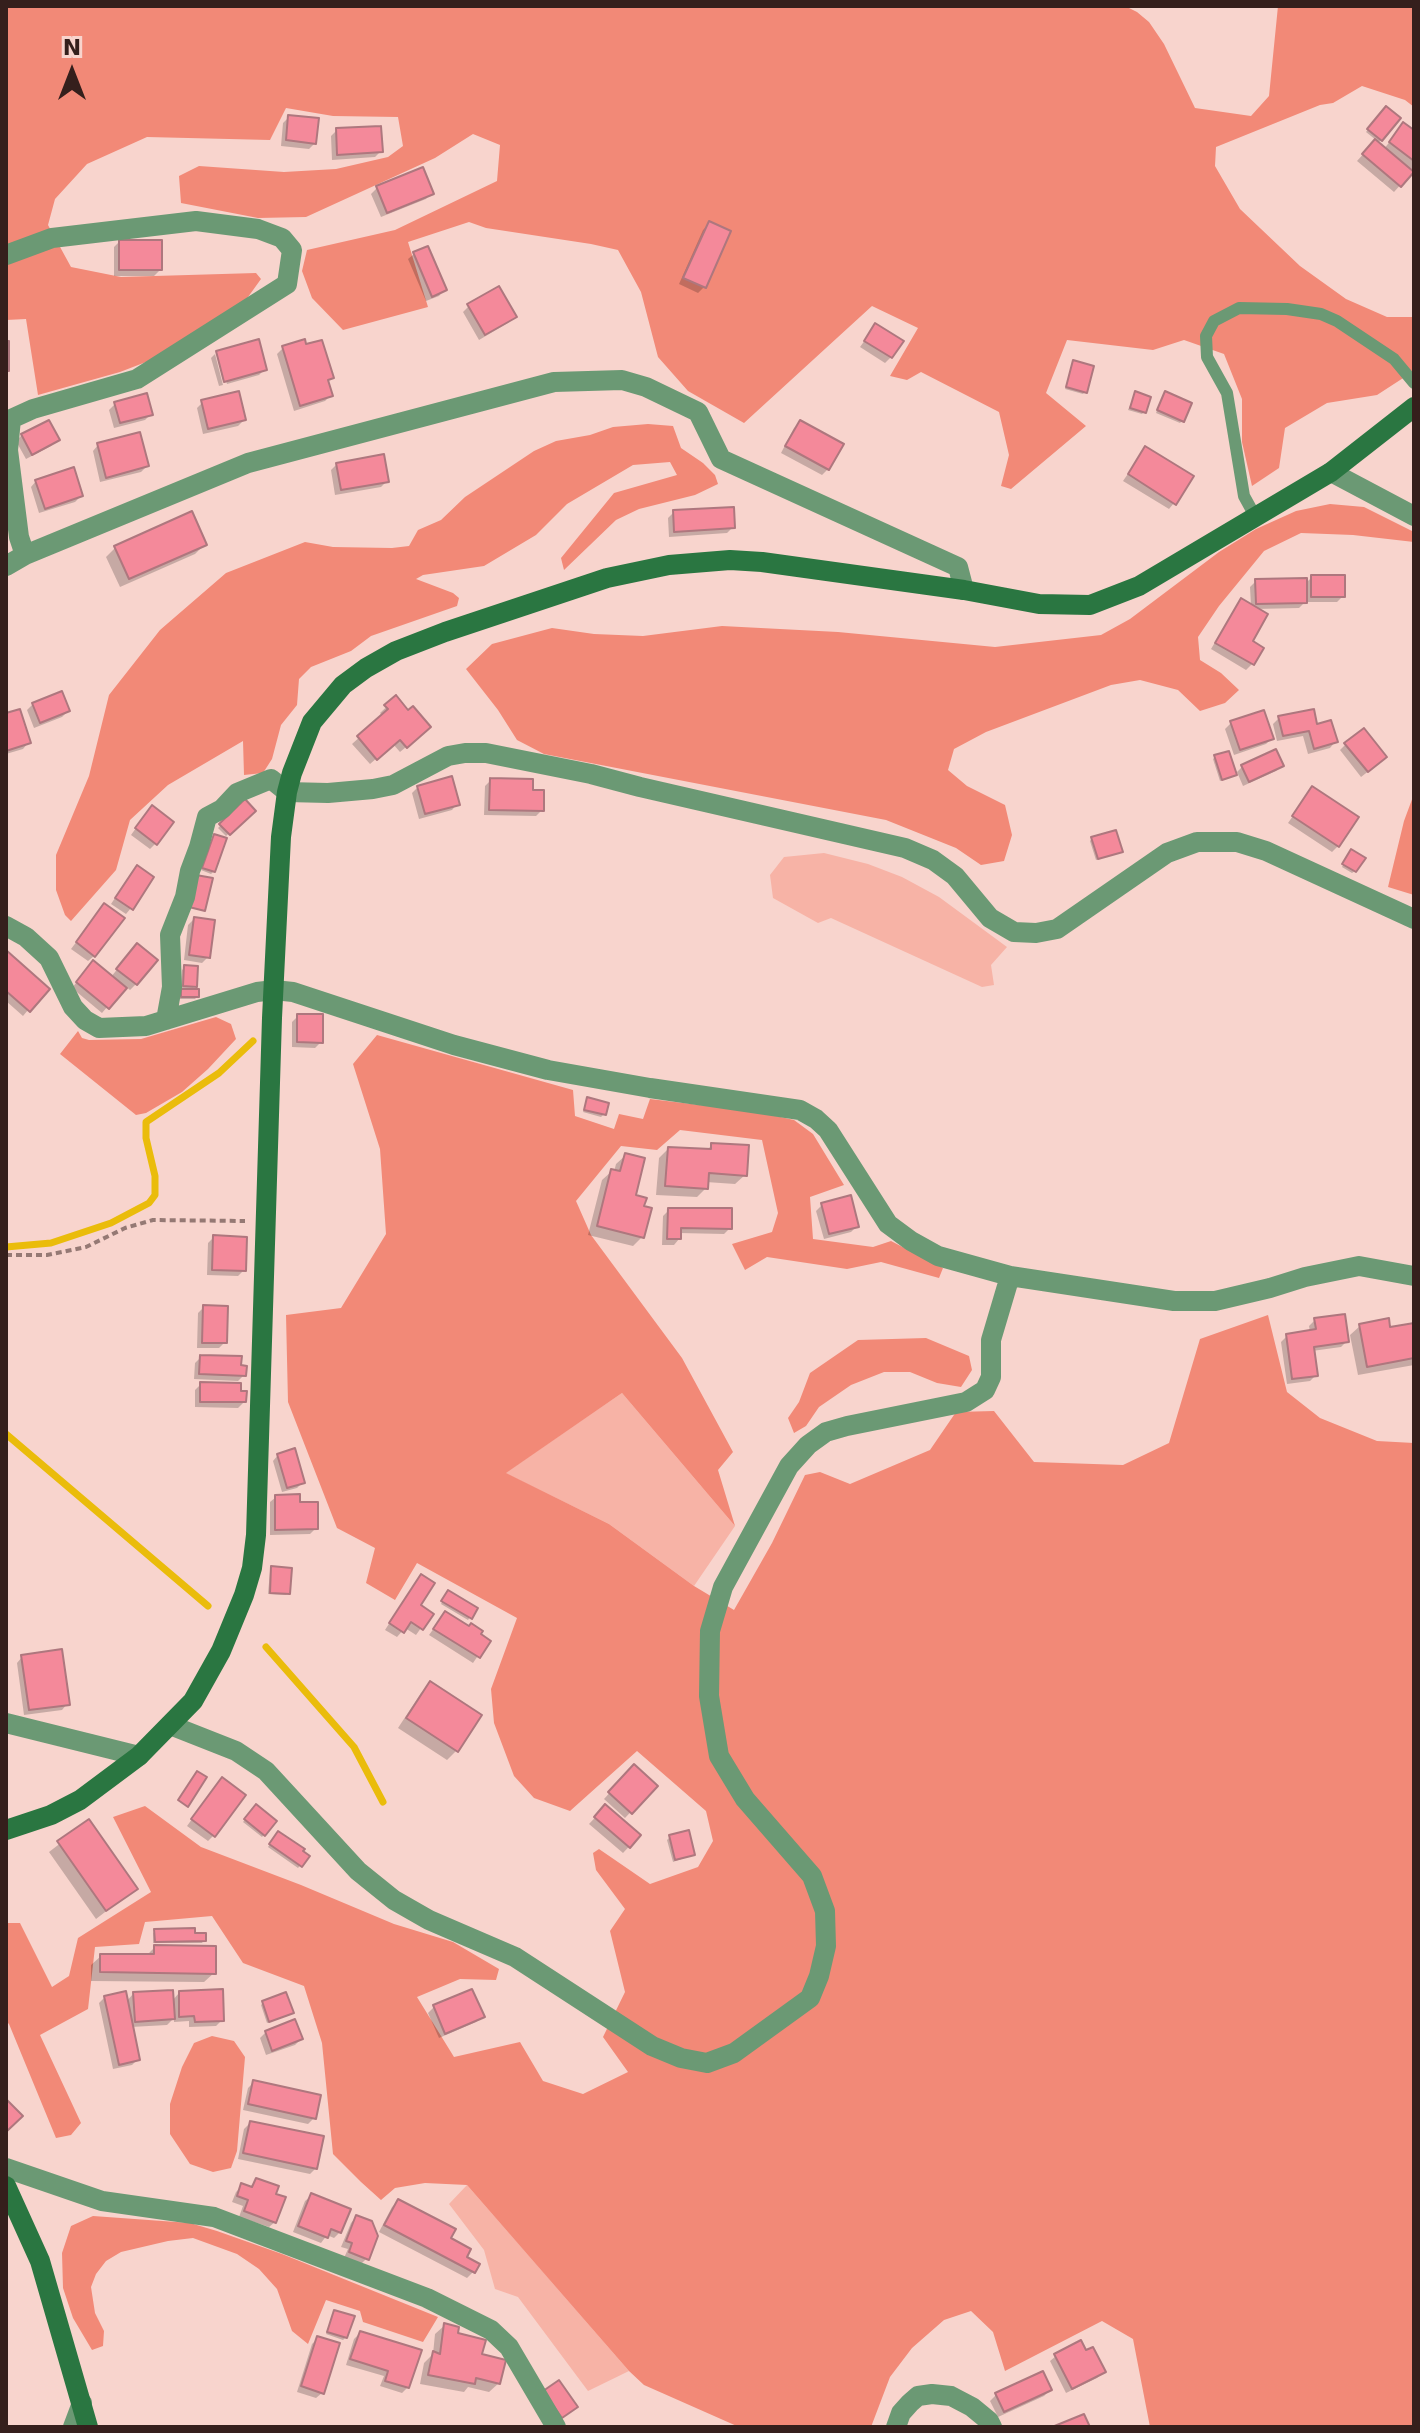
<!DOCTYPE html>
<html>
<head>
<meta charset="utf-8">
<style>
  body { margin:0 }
  #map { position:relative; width:1420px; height:2433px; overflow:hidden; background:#f8d4cd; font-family:"DejaVu Sans",sans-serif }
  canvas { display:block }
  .frame { position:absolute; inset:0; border:8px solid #351f1c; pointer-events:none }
  .north { position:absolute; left:32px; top:32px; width:80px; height:80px; -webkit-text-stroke:6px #f8d4cd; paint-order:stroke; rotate:0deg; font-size:22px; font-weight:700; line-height:32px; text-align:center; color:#351f1c }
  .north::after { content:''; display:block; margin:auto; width:28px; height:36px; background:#351f1c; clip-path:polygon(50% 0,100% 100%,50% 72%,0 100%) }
</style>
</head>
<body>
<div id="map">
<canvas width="1420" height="2433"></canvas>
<div class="frame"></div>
<div class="north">N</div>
</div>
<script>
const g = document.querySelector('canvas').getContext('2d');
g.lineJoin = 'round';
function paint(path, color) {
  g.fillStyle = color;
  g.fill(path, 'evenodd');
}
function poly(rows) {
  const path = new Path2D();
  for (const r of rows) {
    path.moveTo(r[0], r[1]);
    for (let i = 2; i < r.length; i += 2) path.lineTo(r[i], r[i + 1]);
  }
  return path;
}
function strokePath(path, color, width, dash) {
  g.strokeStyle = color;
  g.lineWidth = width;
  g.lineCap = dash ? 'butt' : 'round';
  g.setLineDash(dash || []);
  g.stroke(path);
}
paint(poly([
  [824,853,868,864,902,877,939,897,1007,947,991,965,994,985,982,987,831,918,818,923,773,898,770,875,784,857],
  [622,1393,735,1526,694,1586,609,1524,505,1473],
  [467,2185,529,2256,629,2371,588,2391,518,2297,495,2289,484,2250,449,2204]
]), '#f7b3a6');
paint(poly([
  [7,6,1125,6,1137,12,1149,22,1164,44,1195,108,1251,116,1269,96,1278,6,1414,6,1414,107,1405,100,1362,86,1333,103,1320,105,1216,147,1215,166,1240,209,1300,266,1346,299,1387,317,1414,317,1414,371,1377,395,1327,403,1285,428,1279,468,1252,486,1242,442,1242,399,1224,354,1184,340,1153,350,1067,340,1046,393,1086,426,1011,489,1001,486,1009,455,999,412,921,372,907,380,890,376,918,328,872,306,744,423,688,391,658,357,641,292,618,250,591,244,486,228,469,222,408,242,428,307,343,330,312,298,302,271,307,250,395,230,497,181,500,145,473,134,435,158,306,217,258,218,181,203,179,176,199,166,284,172,336,169,388,157,403,146,398,117,333,116,286,108,270,140,147,137,87,164,55,199,48,225,71,267,121,277,256,273,261,279,243,304,159,357,120,372,38,395,26,319,6,320],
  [648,424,673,426,681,448,703,463,715,475,718,484,695,495,639,509,616,520,564,570,561,558,614,493,677,475,670,462,633,465,567,504,536,535,484,566,423,575,416,579,453,593,459,598,457,606,371,636,351,651,311,667,299,679,297,705,281,725,272,759,263,773,244,775,243,741,168,785,130,820,116,870,71,921,65,915,56,890,56,855,89,776,109,695,160,630,226,573,305,542,333,547,392,548,409,546,418,530,441,520,465,497,534,451,556,441,590,435,613,427],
  [1330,504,1364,507,1414,532,1414,542,1353,535,1301,533,1264,551,1219,606,1198,637,1200,660,1221,673,1239,690,1225,703,1200,711,1178,690,1140,680,1111,685,986,732,954,749,948,770,967,786,1005,805,1012,835,1004,861,981,865,956,848,886,820,544,754,517,740,498,710,466,669,492,644,552,628,594,634,643,636,722,626,838,632,995,647,1101,635,1130,619,1219,552,1256,529,1296,511],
  [1414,794,1414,895,1388,887,1404,821],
  [216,1017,231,1024,236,1039,208,1069,182,1092,146,1113,136,1115,60,1054,78,1031,82,1038,89,1040,141,1039],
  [377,1035,573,1090,575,1116,614,1129,619,1114,643,1119,650,1099,758,1112,794,1120,813,1134,844,1185,810,1197,813,1239,873,1247,891,1241,943,1268,939,1278,881,1262,847,1269,767,1257,745,1270,732,1244,772,1232,778,1213,762,1140,680,1130,657,1150,621,1146,576,1201,591,1235,682,1358,733,1452,718,1470,735,1526,622,1393,506,1473,609,1524,694,1586,734,1610,772,1543,805,1475,820,1472,850,1484,930,1450,956,1412,994,1411,1034,1462,1123,1465,1169,1443,1200,1339,1268,1315,1287,1392,1320,1418,1377,1441,1414,1443,1414,2427,1150,2427,1133,2339,1102,2321,1005,2371,993,2332,971,2311,944,2320,912,2348,890,2377,871,2427,739,2427,644,2385,629,2371,467,2185,425,2183,395,2188,381,2200,361,2182,333,2154,322,2043,304,1986,243,1963,212,1916,145,1922,139,1944,95,1947,88,2009,40,2035,81,2123,71,2135,56,2138,9,2024,6,2021,6,1923,20,1923,52,1987,69,1976,78,1938,151,1892,113,1817,145,1806,201,1847,301,1885,394,1924,453,1942,499,1969,496,1980,460,1979,417,1997,454,2057,520,2042,543,2081,583,2094,628,2072,603,2037,625,1992,610,1931,625,1909,596,1870,593,1853,599,1849,650,1884,698,1867,713,1841,706,1811,637,1751,570,1811,534,1798,514,1776,494,1723,491,1689,517,1618,417,1563,395,1600,366,1583,375,1548,337,1528,288,1402,286,1315,341,1308,386,1234,380,1149,353,1064],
  [926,1338,969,1356,972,1370,961,1387,937,1383,910,1372,884,1372,851,1385,819,1407,806,1426,794,1433,788,1418,799,1402,810,1373,858,1340],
  [212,2036,234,2041,245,2057,237,2151,231,2168,213,2172,190,2164,170,2134,170,2104,182,2067,194,2043],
  [93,2216,190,2223,217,2231,282,2254,438,2317,423,2342,363,2322,360,2311,326,2300,308,2344,292,2331,277,2289,259,2269,237,2254,193,2238,168,2241,121,2252,106,2261,96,2274,91,2287,95,2313,104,2331,103,2346,92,2350,73,2318,63,2288,62,2253,71,2226]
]), '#f28977');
paint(poly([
  [1386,108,1381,140,1377,144,1384,149,1398,131,1414,133,1414,170,1394,192,1357,161,1376,140,1366,132],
  [289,117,315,143,309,149,281,146,283,123],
  [337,130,381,151,375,157,332,160,331,136],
  [377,188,431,193,426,199,381,217,371,194],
  [709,224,704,287,698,293,679,284,703,230],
  [119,242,160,270,154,276,114,276,114,247],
  [414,254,444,290,439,296,426,301,408,259],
  [469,306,514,317,508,323,479,340,463,312],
  [876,325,891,357,885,363,860,347],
  [283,348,332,377,327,382,331,395,325,401,294,411,277,354],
  [217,352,265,369,259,375,227,384],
  [215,354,223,385,219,386,211,358],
  [1074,362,1085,392,1083,394,1065,389],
  [1135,393,1144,412,1142,414,1128,410],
  [1163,396,1182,421,1180,423,1156,413],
  [203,402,244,420,238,426,203,434,197,408],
  [115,404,151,414,145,420,114,428,109,410],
  [800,423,828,469,822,475,781,453,794,428],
  [22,435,57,440,51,446,26,459,16,441],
  [98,445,147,466,141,472,100,482,93,451],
  [1145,449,1174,503,1169,509,1123,481],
  [337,464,387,481,381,487,335,495,331,470],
  [36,481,81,496,75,502,39,513,31,487],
  [674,512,733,527,727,533,669,537,668,518],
  [205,544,195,554,120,587,106,557,115,548],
  [1312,577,1343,596,1337,602,1305,602,1299,608,1256,609,1250,642,1252,664,1246,670,1211,649,1236,607,1242,601,1251,606,1250,587,1256,581,1305,584],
  [396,698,423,733,400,752,393,744,370,764,352,744,383,716,380,713],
  [33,704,68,711,62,717,34,728,27,710],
  [6,715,28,743,23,749,6,754],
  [1279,718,1315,727,1335,742,1330,748,1308,754,1303,736,1277,741,1273,724],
  [1231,723,1272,738,1266,744,1234,755,1225,729],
  [1346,744,1379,763,1361,777,1340,750],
  [1215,757,1234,775,1242,767,1282,766,1276,771,1243,786,1237,772,1232,777,1220,781,1213,759],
  [491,780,531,792,542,810,536,816,484,815,485,786],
  [418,787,457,804,452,810,419,819,412,793],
  [1312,789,1338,846,1332,852,1288,823],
  [245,802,254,810,226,836,218,828],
  [146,814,156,843,150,849,131,835],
  [215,836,214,871,211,874,201,870],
  [1092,838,1121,852,1096,860,1090,841],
  [1349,854,1355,871,1352,873,1342,867],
  [131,874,131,908,126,914,111,904],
  [99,912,94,956,88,961,71,949],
  [194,919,208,957,202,963,184,960,188,925],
  [6,952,28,1010,23,1016,6,1001],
  [131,952,155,960,136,984,130,990,125,986,102,1013,72,988,87,969,111,977],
  [185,967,195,986,190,991,197,997,195,999,179,999,179,993,185,988,181,988,182,970],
  [298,1016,321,1042,315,1048,292,1047,292,1022],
  [588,1100,604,1114,601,1117,583,1112],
  [712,1145,745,1175,735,1184,706,1182,706,1188,697,1197,656,1195,659,1158,668,1149,706,1151],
  [626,1155,642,1237,633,1246,588,1235,602,1180,612,1171,614,1172,616,1164],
  [822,1205,857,1226,851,1232,824,1239,816,1211],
  [669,1210,730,1228,724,1234,679,1233,679,1239,674,1245,662,1245,663,1216],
  [214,1237,244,1270,238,1276,207,1275,208,1243],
  [204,1307,225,1342,219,1348,197,1348,198,1313],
  [1315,1320,1347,1341,1341,1347,1312,1351,1316,1375,1310,1381,1287,1384,1281,1342,1287,1336,1310,1332,1309,1326],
  [1414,1325,1414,1365,1358,1375,1350,1335,1360,1326,1389,1330],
  [201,1357,239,1367,244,1375,238,1381,194,1379,195,1363],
  [201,1384,239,1393,244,1402,238,1408,195,1407,195,1390],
  [278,1455,303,1482,297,1488,282,1492,273,1461],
  [276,1497,298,1504,316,1528,310,1534,270,1535,270,1502],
  [272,1568,288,1593,286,1595,268,1594,270,1571],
  [415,1583,418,1606,431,1614,416,1635,405,1628,397,1637,385,1630],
  [446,1595,470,1617,468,1620,441,1604],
  [445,1613,488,1641,473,1663,429,1635],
  [22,1657,67,1704,62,1710,24,1715,17,1663],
  [430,1684,479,1715,456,1751,447,1760,398,1728,421,1693],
  [634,1766,655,1786,625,1818,604,1799],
  [216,1786,214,1835,208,1841,187,1826],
  [256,1807,274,1822,262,1837,243,1822],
  [605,1807,639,1836,623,1853,589,1824],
  [88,1822,135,1889,96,1919,49,1852],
  [276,1835,307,1857,298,1868,268,1847],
  [670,1837,693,1855,673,1862,667,1840],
  [155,1931,193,1935,204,1940,202,1943,153,1943,153,1933],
  [155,1947,214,1973,204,1982,91,1981,91,1965,101,1956,146,1956],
  [179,1993,222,2020,216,2026,189,2027,189,2021,174,2022,174,2018,167,2025,131,2027,138,2059,132,2065,113,2069,99,2003,105,1997,126,2002,133,1994,172,2001],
  [263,2003,289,2015,267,2023,261,2005],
  [434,2007,482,2017,476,2022,439,2038,428,2013],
  [266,2032,301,2039,295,2045,266,2055,260,2038],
  [254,2082,314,2118,308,2124,243,2110,248,2088],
  [250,2123,316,2168,310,2174,238,2159,244,2129],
  [256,2180,274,2195,275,2222,269,2227,239,2217,243,2206,232,2202,236,2192,242,2186,249,2188],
  [311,2196,340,2232,334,2238,327,2235,321,2243,293,2232,305,2201],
  [398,2201,448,2239,473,2272,467,2278,379,2232,392,2207],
  [356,2217,367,2258,361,2264,344,2258,348,2249,341,2247,351,2223],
  [335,2312,346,2337,343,2340,326,2334],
  [445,2325,480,2355,499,2383,489,2392,468,2387,464,2392,420,2384,424,2363,433,2354,435,2334],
  [360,2333,408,2387,402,2393,380,2386,384,2376,346,2365,354,2339],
  [318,2338,322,2393,316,2398,297,2392,312,2344],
  [1056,2356,1103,2372,1097,2378,1066,2393,1050,2361],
  [1050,2390,1044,2396,998,2417,990,2401,996,2395]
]), '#0003');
strokePath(poly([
  [6,1247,51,1243,111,1223,149,1203,155,1195,155,1176,146,1138,146,1122,219,1073,253,1041],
  [6,1434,208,1606],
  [266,1647,354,1747,383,1802]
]), '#eabc0b', 7);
const building = poly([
  [1386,106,1401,118,1382,141,1367,129,1386,106],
  [288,115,319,118,316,144,286,140,288,115],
  [1403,122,1414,130,1414,161,1389,142,1403,122],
  [381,126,383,152,337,155,336,128,381,126],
  [1375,139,1414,172,1401,187,1362,154,1375,139],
  [423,167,434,194,387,213,376,186,423,167],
  [709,221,731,231,706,288,683,278,709,221],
  [119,240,162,240,162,270,119,270,119,240],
  [428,246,447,290,432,297,413,252,428,246],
  [499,286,517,317,485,335,467,304,499,286],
  [875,323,904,341,892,358,864,341,875,323],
  [259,339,267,370,224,382,216,351,259,339],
  [305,339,306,344,322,340,334,378,328,380,333,396,300,406,282,346,305,339],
  [6,341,9,341,9,371,6,371,6,341],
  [1073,360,1094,366,1087,393,1066,387,1073,360],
  [239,391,246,420,208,429,201,400,239,391],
  [1135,391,1151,397,1146,413,1130,408,1135,391],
  [1165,391,1192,403,1184,422,1157,410,1165,391],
  [147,393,153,415,120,423,114,402,147,393],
  [49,420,60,440,32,455,21,434,49,420],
  [800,420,844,444,829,470,785,446,800,420],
  [140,432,149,466,106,478,97,443,140,432],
  [1145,446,1194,476,1176,505,1128,474,1145,446],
  [384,454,389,482,341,490,336,463,384,454],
  [74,467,83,496,45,509,35,480,74,467],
  [734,507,735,528,674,532,673,510,734,507],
  [192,511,207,545,129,579,114,546,192,511],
  [1311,575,1345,575,1345,597,1311,597,1311,575],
  [1307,578,1307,603,1256,604,1255,579,1307,578],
  [1241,598,1268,614,1253,641,1264,648,1254,665,1215,643,1241,598],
  [62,691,70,711,40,723,32,703,62,691],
  [396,695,408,710,413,706,431,727,407,748,400,740,377,760,357,736,388,709,384,705,396,695],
  [20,709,31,743,6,751,6,713,20,709],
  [1314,709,1317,724,1331,720,1338,742,1314,749,1309,731,1283,736,1278,716,1314,709],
  [1264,710,1274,739,1240,750,1230,721,1264,710],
  [1364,728,1387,757,1368,772,1344,743,1364,728],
  [1276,749,1284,766,1249,782,1241,765,1276,749],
  [1229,751,1237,775,1222,780,1214,755,1229,751],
  [452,776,460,805,425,814,417,786,452,776],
  [490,778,533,779,533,790,544,790,544,811,489,810,490,778],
  [1312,786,1359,817,1339,847,1292,816,1312,786],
  [245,799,256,811,230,835,219,824,245,799],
  [152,805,174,822,157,845,135,828,152,805],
  [1116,830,1123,852,1098,859,1091,837,1116,830],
  [214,834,227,838,215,872,202,868,214,834],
  [1351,849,1366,858,1356,872,1342,864,1351,849],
  [137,865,154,877,133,910,115,898,137,865],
  [196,875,213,878,205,911,189,907,196,875],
  [104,903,125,918,95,957,76,942,104,903],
  [194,917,215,920,210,958,189,955,194,917],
  [137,943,158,960,137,985,116,969,137,943],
  [6,950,50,989,30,1012,6,991,6,950],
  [93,960,127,988,109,1009,76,982,93,960],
  [184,965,198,966,197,987,183,986,184,965],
  [181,989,199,989,199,997,181,997,181,989],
  [297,1014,323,1014,323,1043,297,1042,297,1014],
  [587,1097,609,1103,606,1115,584,1110,587,1097],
  [711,1143,749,1145,747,1176,709,1173,708,1189,665,1186,668,1147,711,1149,711,1143],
  [625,1153,645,1158,636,1195,647,1198,644,1206,652,1208,644,1238,597,1226,611,1169,620,1171,625,1153],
  [851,1195,859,1227,829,1234,821,1203,851,1195],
  [668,1208,732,1208,732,1229,681,1228,681,1239,667,1239,668,1208],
  [213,1235,247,1237,246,1271,212,1270,213,1235],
  [203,1305,228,1306,227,1343,202,1343,203,1305],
  [1345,1314,1349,1342,1314,1347,1318,1376,1292,1379,1286,1334,1316,1329,1314,1318,1345,1314],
  [1389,1318,1390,1327,1414,1323,1414,1358,1367,1367,1359,1324,1389,1318],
  [200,1355,242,1356,241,1365,247,1366,246,1376,199,1374,200,1355],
  [200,1382,241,1383,241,1391,247,1391,246,1402,200,1402,200,1382],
  [295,1448,305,1483,287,1488,277,1454,295,1448],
  [300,1494,300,1502,318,1502,318,1529,275,1530,275,1495,300,1494],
  [271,1566,292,1568,290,1594,270,1593,271,1566],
  [421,1574,435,1583,421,1605,434,1614,423,1630,411,1622,404,1633,389,1623,421,1574],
  [448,1590,478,1608,472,1619,441,1601,448,1590],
  [445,1611,469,1626,471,1623,483,1631,481,1634,491,1641,480,1658,433,1629,445,1611],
  [62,1649,70,1705,29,1710,21,1655,62,1649],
  [430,1681,482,1715,458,1752,406,1718,430,1681],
  [634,1764,658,1786,632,1814,608,1792,634,1764],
  [197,1771,207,1777,188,1807,178,1800,197,1771],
  [222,1777,246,1795,215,1837,191,1819,222,1777],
  [256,1804,277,1821,265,1836,244,1819,256,1804],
  [605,1804,641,1835,630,1848,594,1817,605,1804],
  [89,1819,138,1889,106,1911,57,1841,89,1819],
  [689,1830,695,1855,675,1860,669,1835,689,1830],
  [278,1831,305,1849,303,1851,310,1856,302,1867,269,1844,278,1831],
  [195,1928,195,1933,206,1933,206,1941,155,1942,154,1929,195,1928],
  [154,1945,216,1946,216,1974,100,1972,100,1954,154,1954,154,1945],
  [223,1989,224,2021,195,2022,194,2016,179,2017,179,1991,223,1989],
  [472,1989,485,2017,445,2034,433,2005,472,1989],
  [173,1990,175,2019,135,2022,133,1992,173,1990],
  [126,1991,140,2060,119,2065,104,1996,126,1991],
  [286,1992,294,2013,269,2022,262,2001,286,1992],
  [295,2019,303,2039,272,2051,265,2031,295,2019],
  [253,2080,321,2095,316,2119,248,2104,253,2080],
  [6,2099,23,2116,6,2132,6,2099],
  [250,2121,324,2136,317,2169,243,2153,250,2121],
  [256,2178,279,2186,276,2194,286,2197,276,2223,244,2211,248,2200,237,2196,241,2183,252,2187,256,2178],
  [311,2193,351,2209,341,2233,331,2229,328,2238,298,2226,311,2193],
  [398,2199,456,2229,451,2238,471,2249,467,2257,480,2264,475,2273,384,2225,398,2199],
  [356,2215,372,2221,378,2236,369,2260,349,2252,352,2243,346,2241,356,2215],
  [334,2310,355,2316,347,2338,327,2332,334,2310],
  [444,2323,459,2327,458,2333,486,2340,482,2354,506,2360,500,2384,476,2378,475,2384,428,2375,433,2351,440,2354,444,2323],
  [360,2331,422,2350,409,2388,385,2381,388,2371,350,2359,360,2331],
  [317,2336,340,2343,324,2394,301,2386,317,2336],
  [1081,2340,1086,2350,1093,2347,1106,2372,1072,2389,1054,2354,1081,2340],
  [1043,2371,1052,2390,1004,2412,995,2393,1043,2371],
  [559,2380,578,2407,562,2418,543,2391,559,2380],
  [1084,2414,1090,2427,1052,2427,1084,2414]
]);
paint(building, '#f4899a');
strokePath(building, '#ae777e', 2);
strokePath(poly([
  [6,1255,47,1255,86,1247,125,1228,153,1220,245,1221]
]), '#957974', 4, [6, 4]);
strokePath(poly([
  [1255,516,1244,496,1227,393,1207,357,1206,336,1214,321,1239,308,1287,309,1321,314,1337,321,1394,359,1414,383]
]), '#6b9974', 12);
strokePath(poly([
  [6,255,52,238,196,221,258,229,282,238,292,250,287,284,137,379,33,409,11,419,8,450,19,537,25,555],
  [1331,472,1414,516],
  [6,566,25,555,248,463,554,382,622,380,646,387,698,412,721,459,958,567,964,590],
  [6,926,26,937,49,958,73,1007,85,1020,99,1028,146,1026,257,992,274,990,293,992,454,1045,548,1070,650,1088,800,1110,816,1119,828,1130,888,1224,911,1241,938,1256,1010,1276,1174,1301,1215,1301,1270,1288,1305,1277,1359,1266,1414,1276],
  [166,1020,172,987,170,935,185,897,190,871,199,847,207,817,222,809,237,793,271,779,287,792,328,793,373,789,393,785,448,756,465,753,486,753,591,774,640,787,905,848,933,860,955,876,990,918,1014,932,1036,933,1057,929,1167,853,1197,842,1237,842,1266,851,1414,919],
  [6,1723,139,1756],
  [170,1725,236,1751,266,1771,358,1871,394,1900,429,1920,515,1957,652,2046,681,2058,707,2063,734,2053,810,1998,819,1976,826,1946,825,1911,812,1876,745,1799,719,1756,709,1696,710,1631,723,1587,789,1466,808,1445,826,1432,847,1426,966,1402,985,1390,991,1377,991,1340,1010,1276],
  [6,2168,102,2201,214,2217,427,2298,491,2330,509,2347,556,2427],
  [73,2427,82,2403],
  [896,2427,901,2413,910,2403,918,2396,932,2394,951,2396,972,2407,989,2421,992,2427]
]), '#6b9974', 20);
strokePath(poly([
  [6,1830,51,1815,80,1800,139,1756,193,1701,221,1651,244,1595,252,1568,256,1535,272,1018,281,837,287,792,292,773,312,722,343,685,366,668,396,651,445,632,607,578,669,565,730,560,762,562,964,590,1039,604,1090,605,1139,586,1331,472,1414,407],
  [6,2186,40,2261,88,2427]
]), '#2a7641', 20);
</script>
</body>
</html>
